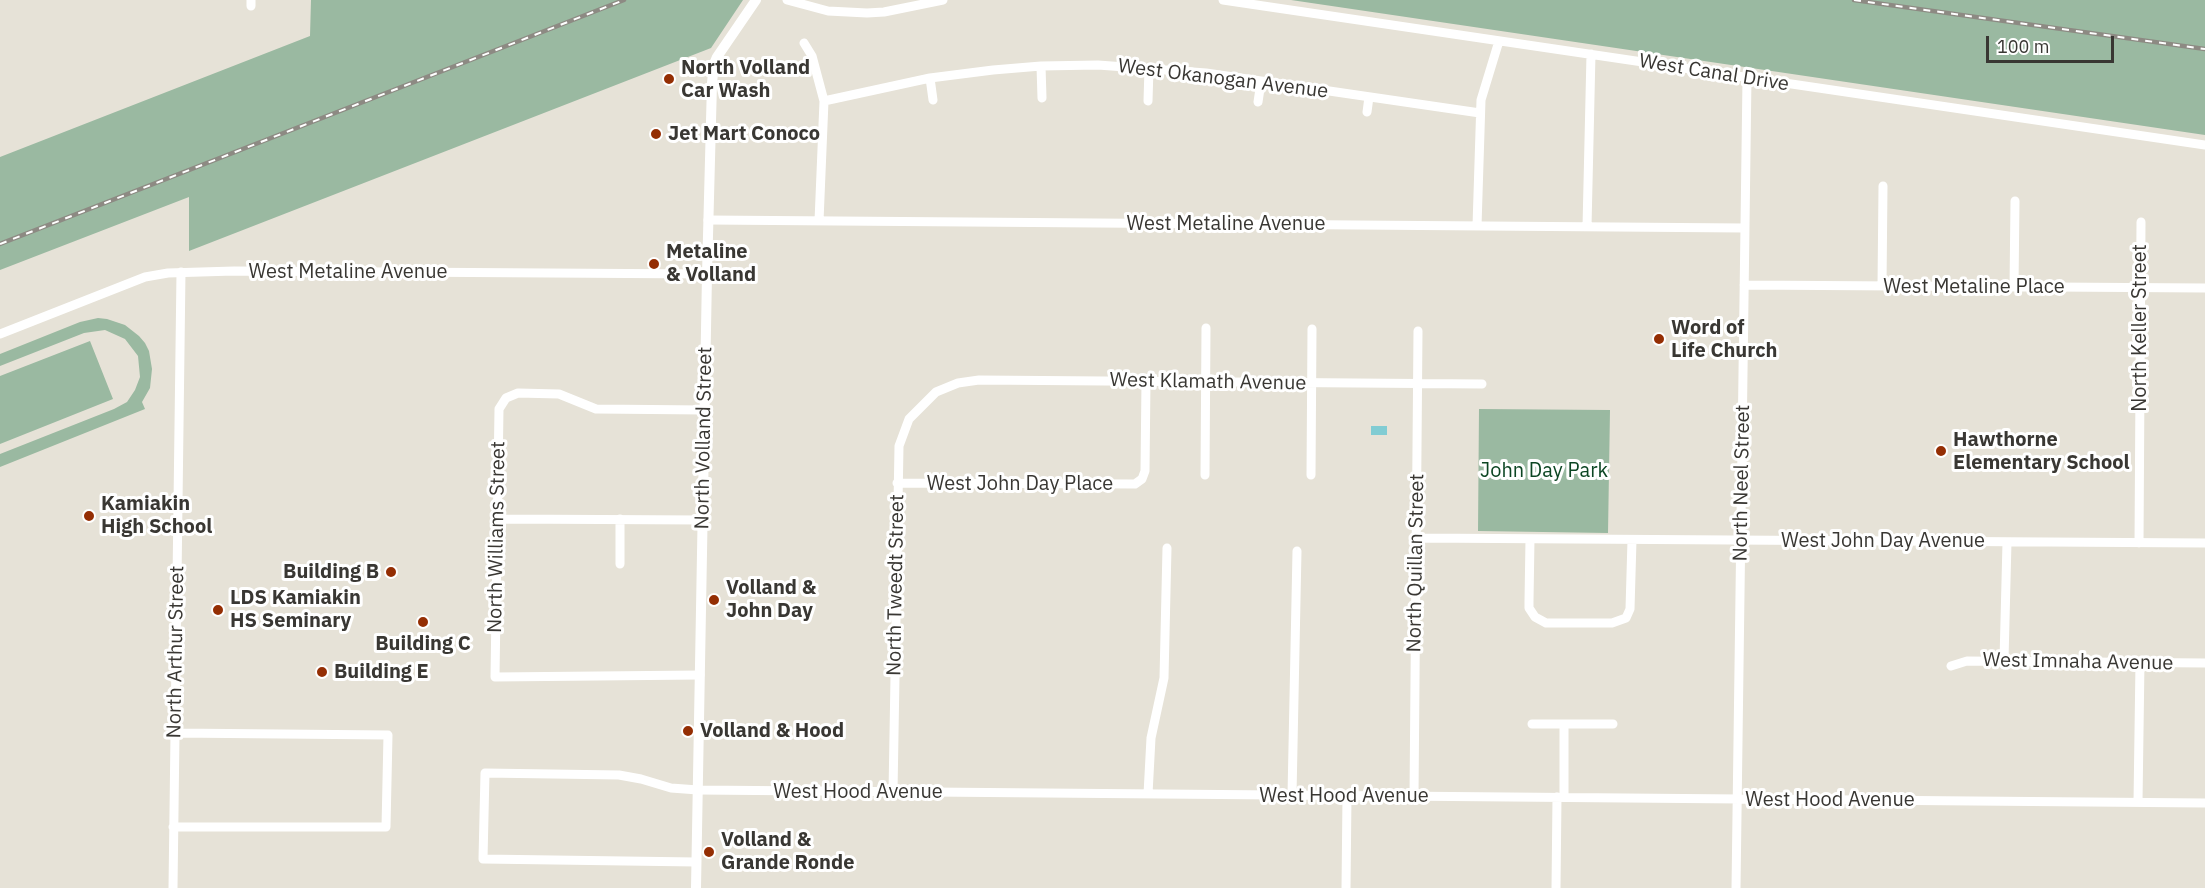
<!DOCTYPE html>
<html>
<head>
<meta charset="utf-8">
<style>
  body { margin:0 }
  #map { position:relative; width:2205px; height:888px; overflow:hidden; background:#e6e2d7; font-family:"IBM Plex Sans",sans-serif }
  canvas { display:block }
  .scale { position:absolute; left:1986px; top:36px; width:128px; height:27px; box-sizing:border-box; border:3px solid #393733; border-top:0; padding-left:8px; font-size:18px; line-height:21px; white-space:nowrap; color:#393733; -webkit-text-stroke:4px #fff; paint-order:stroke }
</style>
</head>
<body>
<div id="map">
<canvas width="2205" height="888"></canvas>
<div class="scale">100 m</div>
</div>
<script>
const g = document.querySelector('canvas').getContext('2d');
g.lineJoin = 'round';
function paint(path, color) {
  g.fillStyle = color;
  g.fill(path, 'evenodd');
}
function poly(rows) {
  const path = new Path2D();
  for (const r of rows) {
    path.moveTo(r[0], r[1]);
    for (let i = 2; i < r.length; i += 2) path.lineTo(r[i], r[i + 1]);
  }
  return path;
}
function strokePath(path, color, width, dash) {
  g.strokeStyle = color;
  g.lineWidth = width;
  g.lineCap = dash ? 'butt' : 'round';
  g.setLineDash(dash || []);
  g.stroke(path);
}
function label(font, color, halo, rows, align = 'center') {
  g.font = font + ' "IBM Plex Sans",sans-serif';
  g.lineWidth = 6;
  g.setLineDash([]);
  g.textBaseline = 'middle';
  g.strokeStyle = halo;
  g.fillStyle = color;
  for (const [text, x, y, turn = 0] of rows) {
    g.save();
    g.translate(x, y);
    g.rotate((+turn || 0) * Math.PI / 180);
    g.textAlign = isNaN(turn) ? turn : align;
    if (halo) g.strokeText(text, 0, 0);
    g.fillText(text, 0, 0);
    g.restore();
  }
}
paint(poly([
  [311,0,743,0,711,48,189,251,189,197,0,270,0,157,310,36],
  [1291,0,2205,0,2205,135],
  [98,318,107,319,125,325,139,336,145,343,149,351,152,369,150,388,142,402,145,409,0,467,0,454,114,409,127,402,135,390,140,377,138,356,125,339,105,330,84,333,0,366,0,354,80,322],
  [90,341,113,399,0,444,0,376],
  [1479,409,1610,410,1608,533,1478,531]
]), '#9ab9a1');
paint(poly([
  [1371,426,1387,426,1387,435,1371,435]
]), '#81ccd3');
strokePath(poly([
  [787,0,828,11,867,13,884,12,943,0],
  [1223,0,2205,145],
  [251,6,251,0],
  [804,43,812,56,824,101,819,221],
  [1041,66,1042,98],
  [930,78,933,100],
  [824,101,930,78,993,70,1041,66,1098,65,1206,73,1480,113],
  [1148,101,1149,68],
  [1258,102,1261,82],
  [1367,112,1369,97],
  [708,220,1744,228],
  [1477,226,1481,100,1499,41],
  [1587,227,1591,54],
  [1744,285,2205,288],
  [1882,286,1883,186],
  [2014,287,2015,201],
  [0,334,145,277,168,273,234,271,707,274],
  [1205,475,1206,328],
  [1311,475,1312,329],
  [897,483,1135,484,1142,479,1145,471,1146,381],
  [499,519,703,520],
  [620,519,620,564],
  [1417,538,2205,543],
  [1530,539,1529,601,1529,608,1535,617,1546,623,1612,623,1626,618,1630,609,1632,540],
  [2139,543,2141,222],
  [2004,660,2007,542],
  [1951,666,1967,661,2205,663],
  [700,675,495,677,499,409,506,398,518,393,559,394,596,409,705,410],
  [1532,724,1613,724],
  [1564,724,1564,797],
  [893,792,899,446,909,419,936,392,958,383,979,380,1482,384],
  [1148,794,1151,738,1164,678,1167,548],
  [1292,795,1297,551],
  [1414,796,1418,331],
  [2138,802,2140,662],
  [173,827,386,827,388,735,175,733],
  [696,862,483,859,485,773,619,775,641,779,671,788,698,790,2205,803],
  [173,888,181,272],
  [1346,888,1347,796],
  [1556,888,1557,797],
  [1736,888,1747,78]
]), '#fff', 9);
strokePath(poly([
  [696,888,707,274,712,83,714,64,717,57,756,0]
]), '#fff', 10);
const rail = poly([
  [1854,0,2205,49],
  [0,244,624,0]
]);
strokePath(rail, '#8d8a83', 4.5);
strokePath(rail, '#fff', 2, [7]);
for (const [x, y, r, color] of [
  [669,79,6,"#942e03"],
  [656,134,6,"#942e03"],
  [654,264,6,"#942e03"],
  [1659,339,6,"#942e03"],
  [1941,451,6,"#942e03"],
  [89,516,6,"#942e03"],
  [391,572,6,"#942e03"],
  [714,600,6,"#942e03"],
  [218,610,6,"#942e03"],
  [423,622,6,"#942e03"],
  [322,672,6,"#942e03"],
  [688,731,6,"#942e03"],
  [709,852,6,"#942e03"]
]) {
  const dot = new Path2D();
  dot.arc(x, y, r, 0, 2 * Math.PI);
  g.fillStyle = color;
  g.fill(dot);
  strokePath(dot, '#fff', 2);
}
label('bold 20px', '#393733', '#fff', [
  ["North Volland",681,68],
  ["Car Wash",681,91],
  ["Jet Mart Conoco",668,134],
  ["Metaline",666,252],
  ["& Volland",666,275],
  ["Word of",1671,328],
  ["Life Church",1671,351],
  ["Hawthorne",1953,440],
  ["Elementary School",1953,463],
  ["Kamiakin",101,504],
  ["High School",101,527],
  ["Building B",379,572,"right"],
  ["Volland &",726,588],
  ["John Day",726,611],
  ["LDS Kamiakin",230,598],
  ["HS Seminary",230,621],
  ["Building C",423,644,"center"],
  ["Building E",334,672],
  ["Volland & Hood",700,731],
  ["Volland &",721,840],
  ["Grande Ronde",721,863]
], 'left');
label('20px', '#393733', '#fff', [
  ["West Canal Drive",1714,73,9],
  ["West Okanogan Avenue",1223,79,7],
  ["West Metaline Avenue",1226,224],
  ["West Metaline Avenue",348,272],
  ["West Metaline Place",1974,287],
  ["North Keller Street",2140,328,-90],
  ["West Klamath Avenue",1208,382,1],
  ["North Volland Street",704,438,-89],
  ["North Neel Street",1742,483,-89],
  ["West John Day Place",1020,484],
  ["North Williams Street",497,537,-89],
  ["West John Day Avenue",1883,541],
  ["North Quillan Street",1416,563,-89],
  ["North Tweedt Street",896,585,-89],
  ["North Arthur Street",176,652,-89],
  ["West Imnaha Avenue",2078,662,1],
  ["West Hood Avenue",858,792],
  ["West Hood Avenue",1344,796],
  ["West Hood Avenue",1830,800]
]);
label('20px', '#0c4623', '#fff', [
  ["John Day Park",1544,471]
]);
</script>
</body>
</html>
